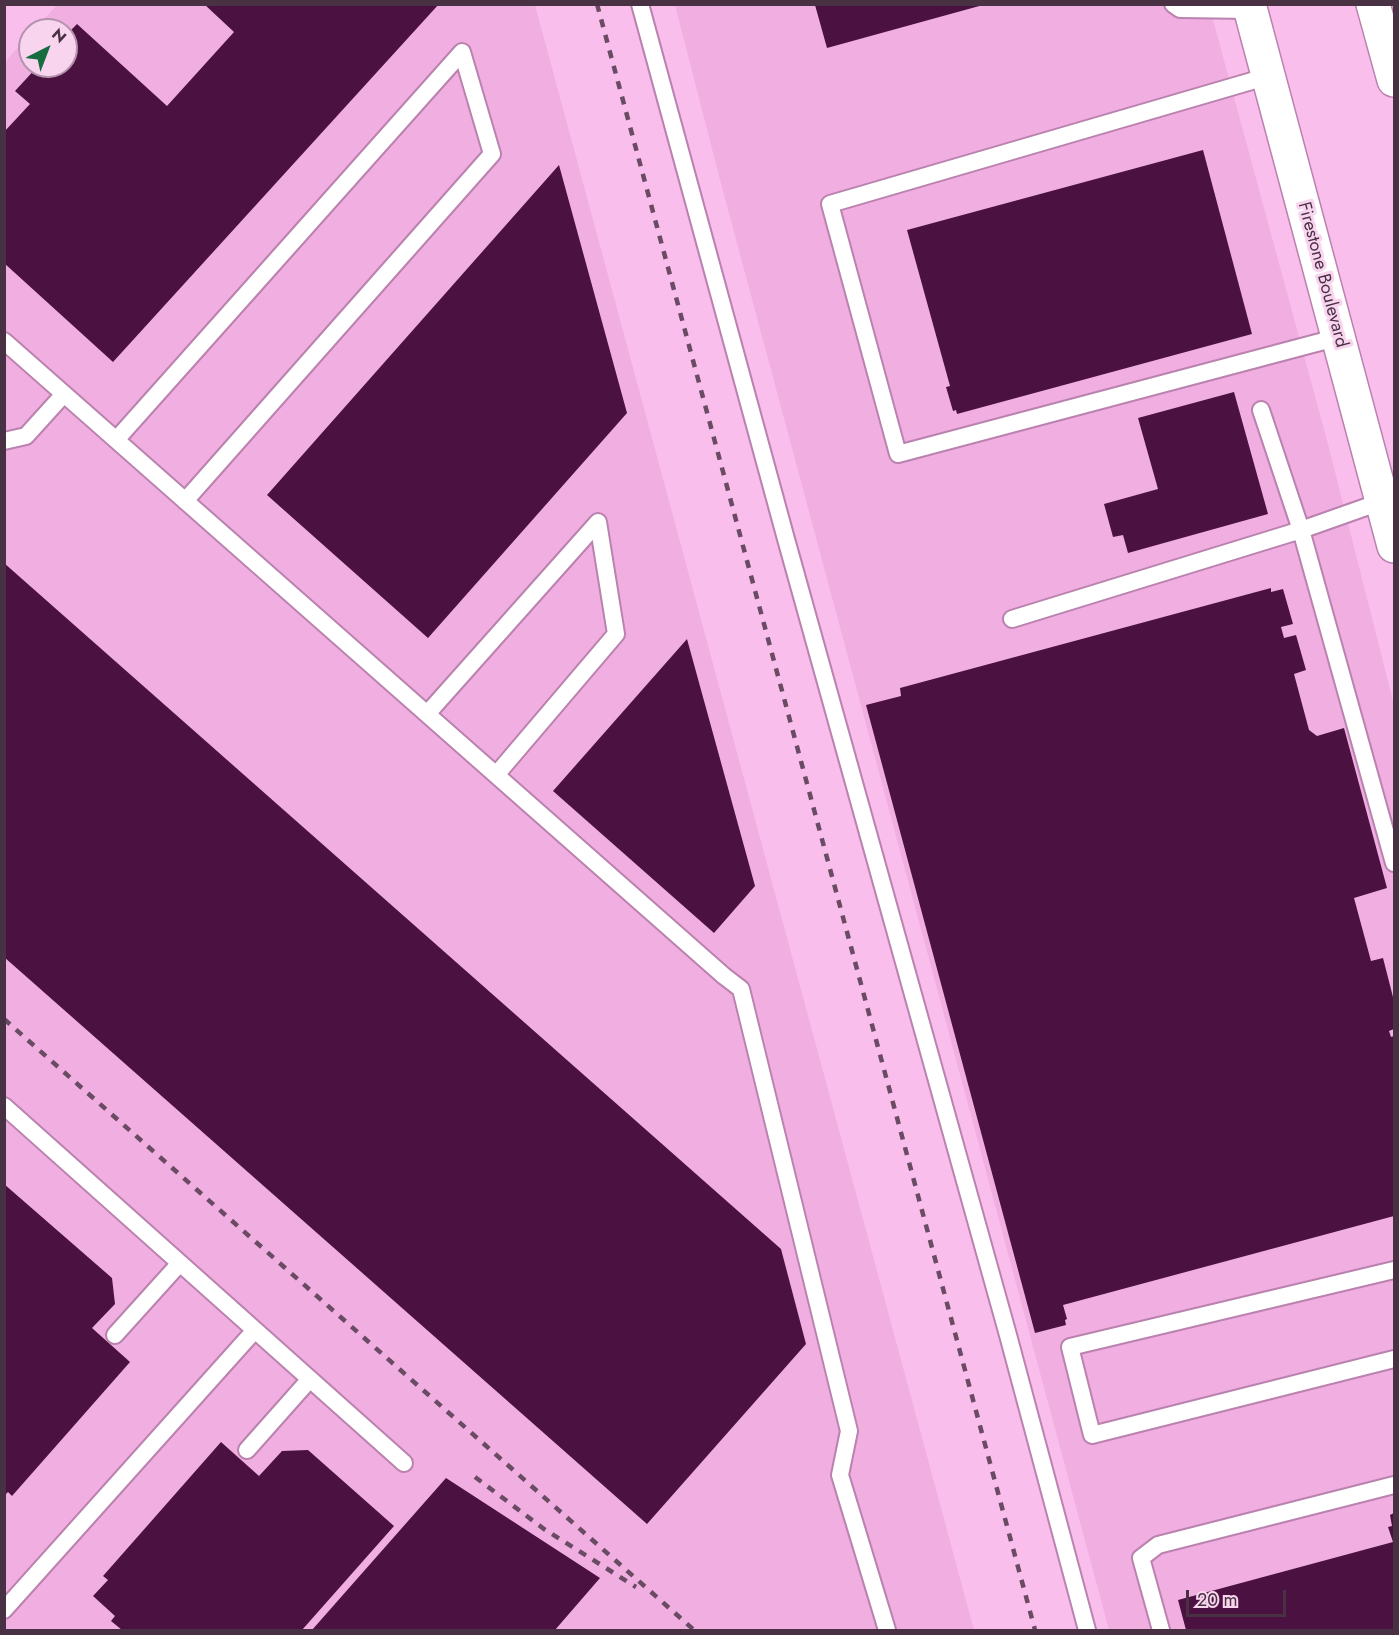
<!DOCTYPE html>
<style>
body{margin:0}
#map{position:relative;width:1399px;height:1635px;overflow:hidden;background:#fabeec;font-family:Jost,sans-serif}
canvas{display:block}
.frame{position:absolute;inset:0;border:6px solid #493144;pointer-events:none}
.north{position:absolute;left:18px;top:18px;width:60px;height:60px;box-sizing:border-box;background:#f9d4ef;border:2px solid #b393ab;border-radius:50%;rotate:42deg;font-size:16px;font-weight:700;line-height:24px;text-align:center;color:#493144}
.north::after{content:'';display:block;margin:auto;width:21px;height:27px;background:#146c3f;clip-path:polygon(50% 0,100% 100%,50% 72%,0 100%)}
.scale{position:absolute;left:1186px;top:1590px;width:100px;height:27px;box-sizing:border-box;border:3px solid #493144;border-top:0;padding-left:8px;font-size:18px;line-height:21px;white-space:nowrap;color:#493144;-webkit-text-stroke:4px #f9d4ef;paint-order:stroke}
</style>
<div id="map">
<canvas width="1399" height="1635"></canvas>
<div class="frame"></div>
<div class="north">N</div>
<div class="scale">20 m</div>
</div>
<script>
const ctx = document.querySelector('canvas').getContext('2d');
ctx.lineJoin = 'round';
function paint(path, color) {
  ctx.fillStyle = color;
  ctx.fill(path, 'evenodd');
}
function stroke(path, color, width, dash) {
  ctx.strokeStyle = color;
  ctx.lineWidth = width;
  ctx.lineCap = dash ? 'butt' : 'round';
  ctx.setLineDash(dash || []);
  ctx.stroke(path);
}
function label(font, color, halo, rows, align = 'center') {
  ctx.font = font + ' Jost,sans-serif';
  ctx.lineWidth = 6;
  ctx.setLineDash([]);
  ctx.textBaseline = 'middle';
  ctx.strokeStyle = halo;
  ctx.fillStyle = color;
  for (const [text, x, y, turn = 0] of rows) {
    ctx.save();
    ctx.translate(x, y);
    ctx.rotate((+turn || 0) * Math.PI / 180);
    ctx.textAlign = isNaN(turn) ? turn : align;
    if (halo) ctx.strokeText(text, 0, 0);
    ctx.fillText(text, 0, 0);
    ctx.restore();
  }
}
paint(new Path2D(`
 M57 5H535L974 1630H5L4 63 30 34V66H66V30H34Z
 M675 5H1209L1328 444 1394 705V1630H1109L719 176Z`), '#f1aee1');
paint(new Path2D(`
 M204 4H439L113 362 4 263V132L30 104 15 91 38 66H66V35L77 24 167 106 234 32Z
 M815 5H983L827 48Z
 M1203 150 1252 334 957 414 956 410 953 411 946 387 950 386 907 230Z
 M559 165 627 413 428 638 267 495Z
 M1234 392 1268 514 1128 553 1123 535 1113 537 1104 504 1158 489 1138 418Z
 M4 563 781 1249 806 1344 647 1524 4 957Z
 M1271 588V592L1283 589 1293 624 1281 627 1284 638 1296 635 1306 670 1294 674 1309 730 1317 736 1344 728 1387 888 1354 898 1371 961 1383 958 1394 1001V1029L1389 1031 1391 1037 1394 1036V1216L1063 1305 1067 1319 1065 1320 1066 1325 1035 1333 866 705 901 696 900 688Z
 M687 639 755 886 714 933 553 791Z
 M4 1184 112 1278 115 1304 92 1328 130 1362 12 1496 8 1492 4 1496Z
 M221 1442 259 1476 282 1451 308 1450 394 1526 302 1630H122L111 1621 115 1616 93 1596 108 1580 103 1576Z
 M446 1478 600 1578 555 1630H312Z
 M1394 1513V1630H1186L1178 1600 1393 1542 1388 1527 1392 1526 1390 1515Z`), '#4a1141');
const service = new Path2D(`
 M640 4 786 539 1008 1335 1087 1630
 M1173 4 1180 9 1251 10
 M1269 76 830 204 898 454 1339 337
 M4 341 724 976 741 989 849 1431 840 1475 887 1630
 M1261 410 1301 530 1394 863
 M116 440 462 52 492 154 185 501
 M4 441 26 436 64 394
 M1012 619 1301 530 1383 501
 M427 714 598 522 616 634 496 775
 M4 1106 404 1463
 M1394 1270 1070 1347 1092 1435 1394 1359
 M115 1335 180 1263
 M247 1450 310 1379
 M4 1610 255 1330
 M1161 1630 1141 1558 1158 1545 1394 1485`);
const tertiary = new Path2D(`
 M1249 4 1394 546`);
const motorway = new Path2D(`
 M1373 4 1394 80`);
stroke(service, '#ba82ae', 20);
stroke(tertiary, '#ba82ae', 36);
stroke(motorway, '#ba82ae', 36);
stroke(service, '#fff', 16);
stroke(tertiary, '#fff', 33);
stroke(motorway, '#fff', 33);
stroke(new Path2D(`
 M597 4 1035 1630
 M4 1019 694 1630
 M475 1477 544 1529 636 1587`), '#6a4b64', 4.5, [8, 8]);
label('18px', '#493144', '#f9d4ef', [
 ["Firestone Boulevard",1322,275,75]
]);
</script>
